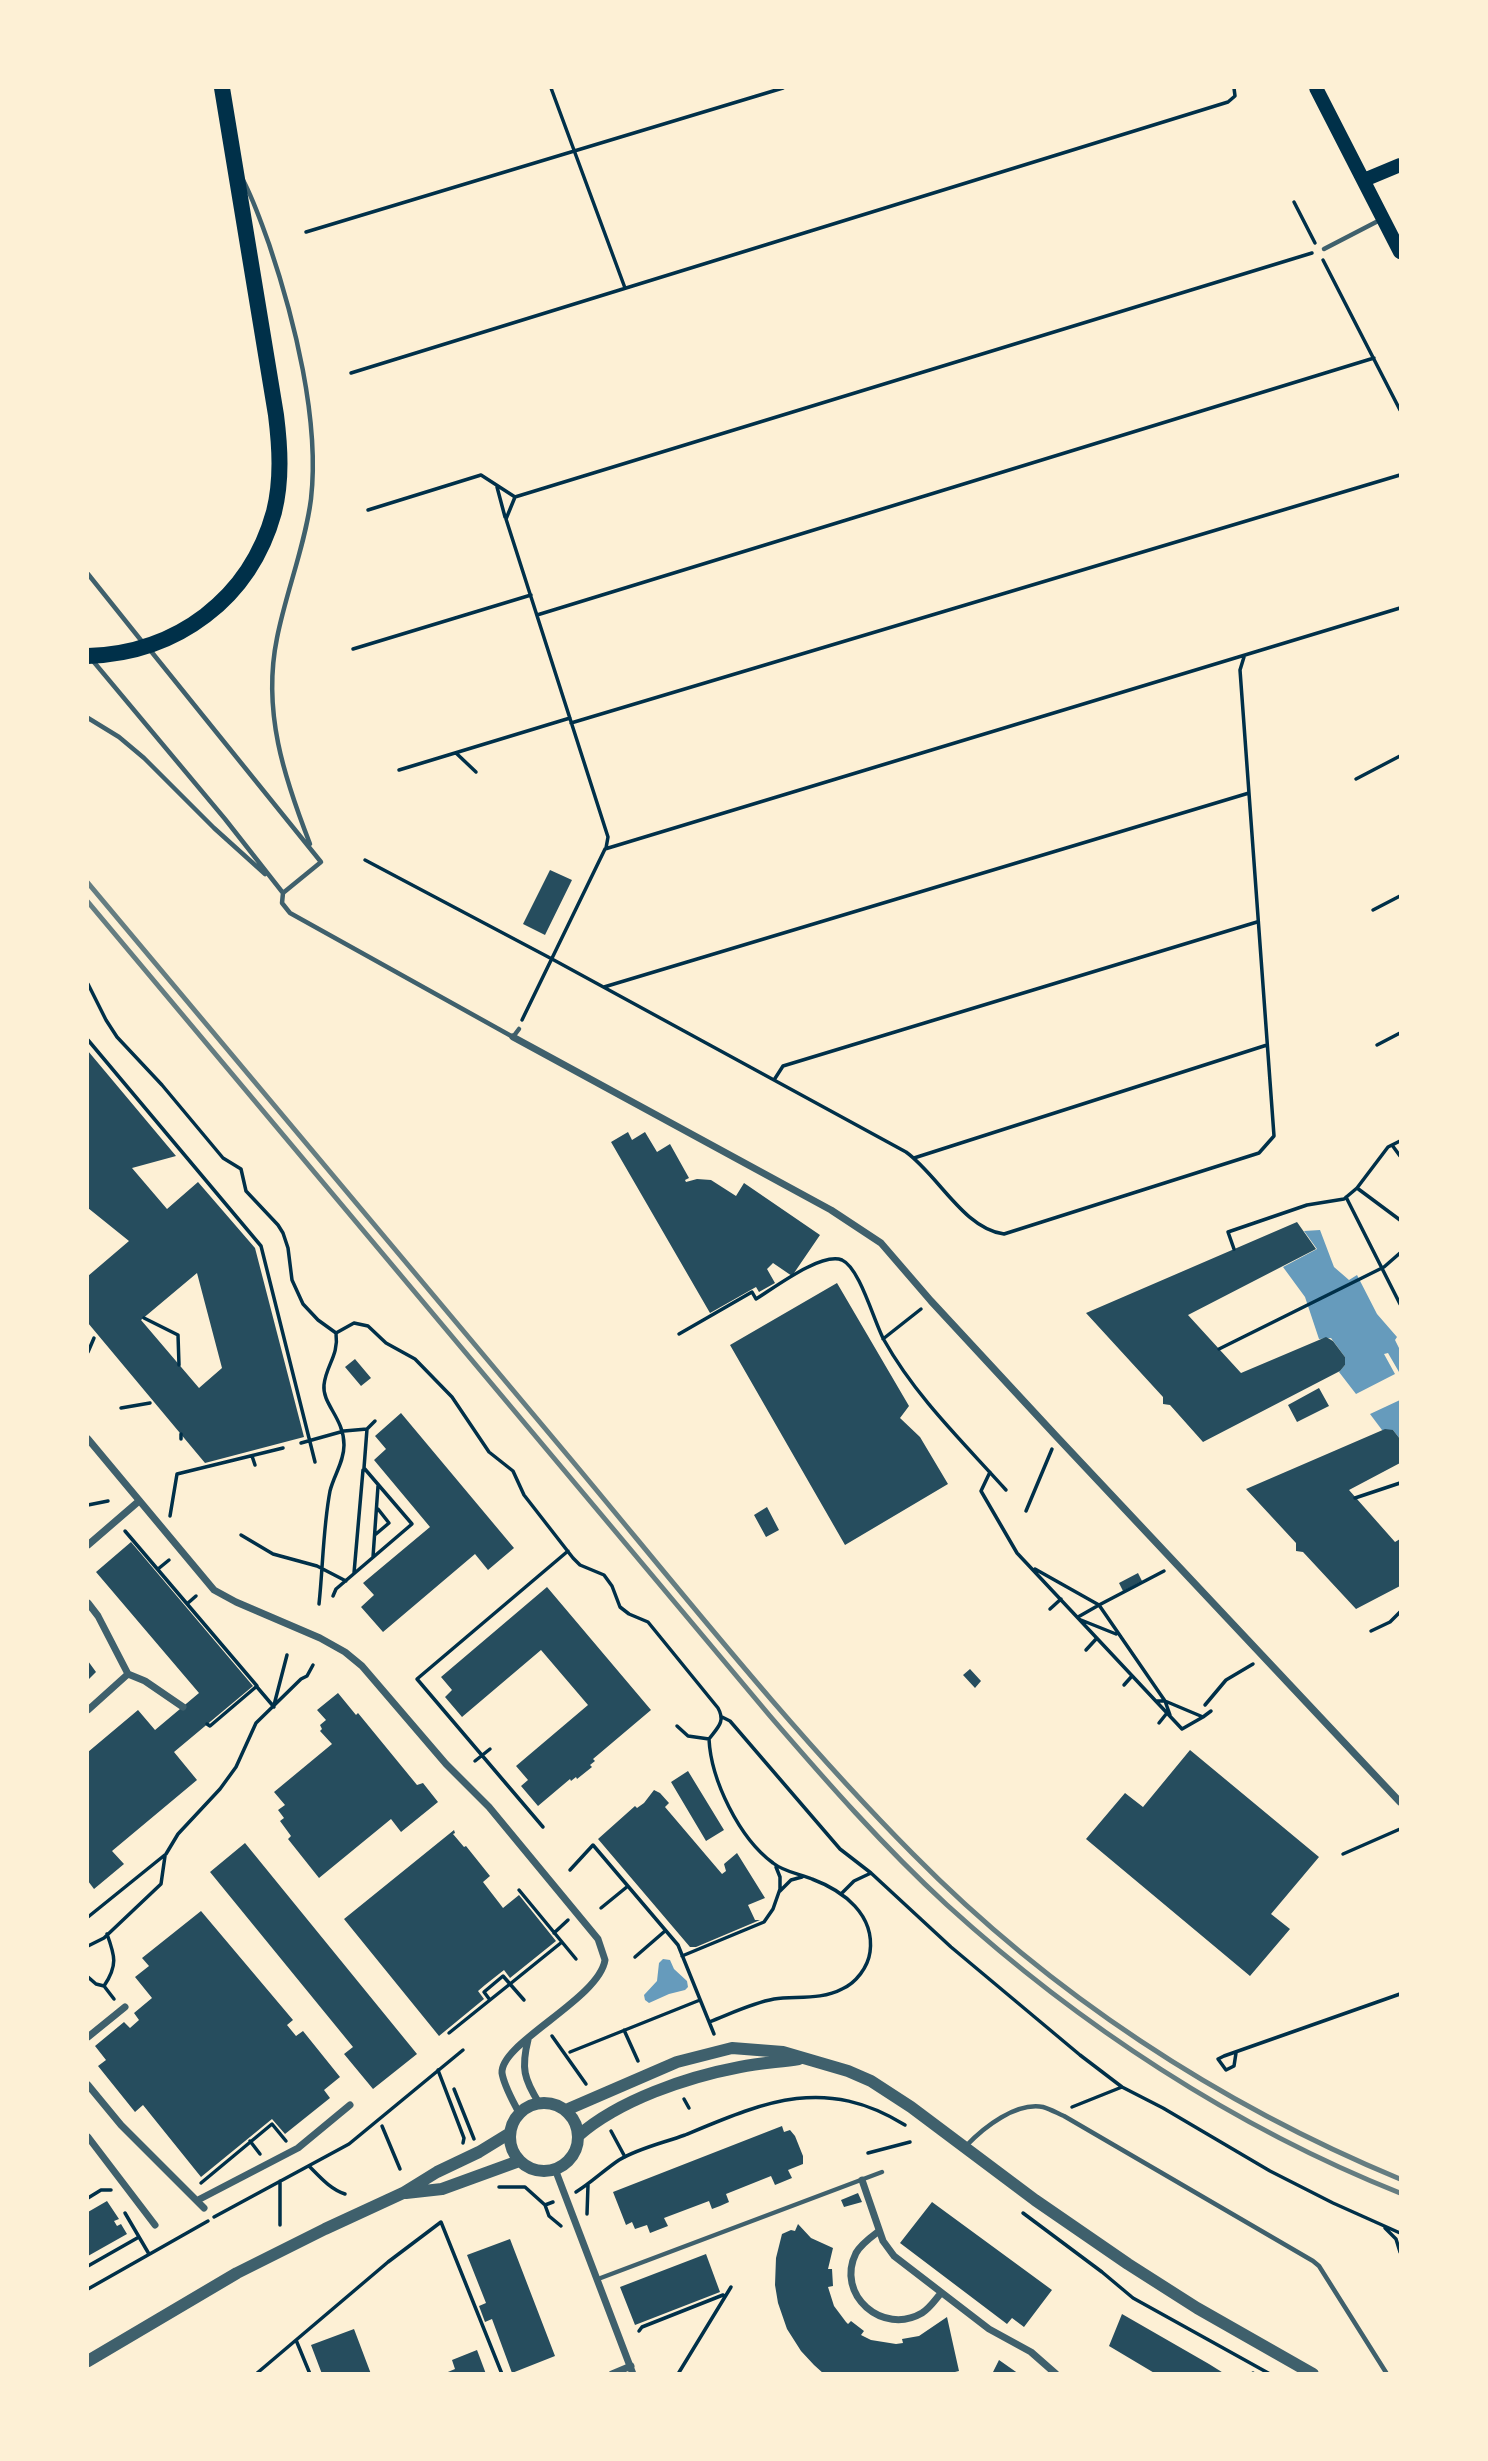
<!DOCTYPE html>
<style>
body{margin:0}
#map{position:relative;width:1488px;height:2461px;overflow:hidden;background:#fdf0d5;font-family:"Titillium Web",sans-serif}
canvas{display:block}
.frame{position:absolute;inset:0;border:89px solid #fdf0d5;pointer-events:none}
</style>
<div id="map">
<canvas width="1488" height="2461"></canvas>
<div class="frame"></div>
</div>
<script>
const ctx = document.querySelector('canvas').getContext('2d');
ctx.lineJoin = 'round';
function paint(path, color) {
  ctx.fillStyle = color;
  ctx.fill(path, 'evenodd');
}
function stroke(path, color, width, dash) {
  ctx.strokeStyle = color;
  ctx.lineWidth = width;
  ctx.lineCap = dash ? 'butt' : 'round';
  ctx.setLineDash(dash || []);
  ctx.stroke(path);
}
paint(new Path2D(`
 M1320 1230 1334 1267 1349 1280 1357 1275 1377 1314 1397 1337 1395 1340 1400 1350V1371L1399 1372 1388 1353 1384 1354 1395 1374 1356 1394 1339 1372 1345 1365V1357L1331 1338 1319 1339 1305 1297 1283 1267 1317 1249 1304 1231Z
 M1400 1400V1439L1393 1430H1382L1370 1414Z
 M663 1959 670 1960 674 1969 687 1981 688 1987 685 1990 669 1994 649 2003 645 2000 644 1995 657 1981 659 1963Z`), '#669bbc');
paint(new Path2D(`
 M550 870 572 880 545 935 523 924Z
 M88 1051 176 1156 132 1168 167 1209 198 1182 255 1248 304 1437 205 1463 88 1323V1276L129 1241 88 1208ZM197 1273 222 1368 199 1388 141 1320Z
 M628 1132 632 1140 645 1132 657 1152 670 1144 689 1178 685 1180 686 1182 697 1179 711 1180 736 1196 744 1183 820 1235 792 1276 773 1263 767 1269 775 1283 759 1292 756 1287 710 1313 611 1142Z
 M1297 1222 1316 1249 1188 1315 1241 1373 1326 1337 1333 1341 1345 1357V1365L1340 1371 1203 1442 1170 1405 1163 1404V1397L1086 1313Z
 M837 1283 909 1406 900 1418 920 1437 948 1484 845 1545 730 1345Z
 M355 1359 371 1378 361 1386 345 1367Z
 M1319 1388 1329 1406 1297 1422 1288 1405Z
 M401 1413 514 1548 488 1570 475 1554 383 1632 361 1607 374 1595 363 1583 430 1527 374 1460 386 1449 375 1436Z
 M1385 1429 1393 1430 1400 1439V1463L1349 1490 1395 1542 1400 1539V1586L1356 1609 1303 1552 1296 1551V1543L1246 1489Z
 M767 1507 779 1530 766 1537 754 1515Z
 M131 1542 253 1686 174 1752 197 1780 112 1851 124 1864 94 1889 88 1881V1752L138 1710 155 1730 199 1693 96 1572Z
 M1138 1573 1142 1581 1123 1591 1119 1583Z
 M547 1587 651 1710 593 1759 595 1761 590 1765 592 1767 577 1779 576 1777 571 1781 570 1779 538 1806 521 1786 528 1780 516 1766 588 1705 541 1650 462 1717 445 1697 452 1690 441 1677Z
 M88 1661 96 1672 88 1680Z
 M970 1669 981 1681 975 1688 963 1675Z
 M338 1693 356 1715 358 1713 417 1785 423 1783 438 1802 401 1832 391 1819 319 1878 288 1839 291 1836 280 1821 284 1818 278 1810 285 1805 274 1792 332 1744 320 1731 322 1729 320 1725 326 1720 317 1710Z
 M1190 1750 1319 1857 1271 1914 1290 1929 1250 1976 1086 1839 1125 1793 1143 1807Z
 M688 1771 724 1830 706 1841 671 1782Z
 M654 1790 660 1793 669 1803 665 1807 722 1874 726 1871 724 1864 737 1853 765 1898 748 1905 755 1920H760L696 1947H690L598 1839 635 1806 637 1808 644 1803Z
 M454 1830 455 1833 453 1834 464 1847 466 1846 490 1876 483 1882 500 1904 503 1908 519 1895 556 1941 510 1978 504 1970 485 1985 478 1991 484 1999 439 2036 344 1919Z
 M245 1843 417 2054 373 2089 344 2054 353 2047 210 1872Z
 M201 1911 293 2020 287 2025 296 2036 303 2031 340 2077 324 2090 330 2098 285 2134 272 2119 201 2177 143 2105 135 2112 98 2066 106 2060 95 2046 124 2022 130 2028 139 2020 134 2013 152 1998 135 1977 149 1966 142 1958Z
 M782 2126 784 2132 790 2130 795 2136 803 2156V2164L788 2170 792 2178 775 2185 771 2176 726 2194 729 2202 720 2206 712 2209 709 2201 664 2218 668 2226 650 2233 647 2225 635 2229 632 2222 626 2225 613 2192Z
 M858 2193 862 2202 844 2207 841 2200Z
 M107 2201 119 2219 114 2221 117 2226 121 2224 127 2234 88 2256V2212Z
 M932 2202 1052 2290 1024 2327 1012 2318 1007 2324 900 2243Z
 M798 2224 811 2238 833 2248 828 2269H832L833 2286 828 2287 834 2306 846 2322 848 2324 851 2321 864 2331 861 2335 871 2340 896 2344 903 2343 902 2339 919 2336 947 2317 959 2371 947 2374H824L814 2365 801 2351 787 2329 778 2303 775 2285 776 2258 782 2234 791 2230 795 2231Z
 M510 2239 555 2356 512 2373 492 2319 485 2322 479 2306 486 2303 467 2255Z
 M706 2254 720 2292 635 2325 620 2287Z
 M1122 2314 1209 2364 1225 2374H1156L1109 2346Z
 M354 2329 371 2374H322L311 2345Z
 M477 2350 486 2374H443L455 2369 452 2360Z
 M999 2360 1019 2374H992Z`), '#264d5e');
stroke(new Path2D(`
 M551 88 625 288
 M1294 202 1315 243
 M306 232 783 88
 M1323 260 1400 410
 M351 373 1228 102 1235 96 1234 88
 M497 487 505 517
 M515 497 1312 253
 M515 497 506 519 608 837 606 848
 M368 510 481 475 515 497
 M537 615 1374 358
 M353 649 531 595
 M571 723 1400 475
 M456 753 476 772
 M399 770 570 718
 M1356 779 1400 756
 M365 860 552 959 906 1152C938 1175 964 1229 1004 1234L1259 1153 1274 1136 1240 670 1244 657
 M1373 910 1400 896
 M88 984 106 1020 117 1037 162 1085 223 1158 241 1169 246 1191 278 1225 283 1233 288 1248 292 1280 303 1304 318 1320 336 1333 354 1323 368 1326 386 1343 415 1359 452 1397 489 1452 513 1471 524 1495 573 1558 580 1565 604 1575 612 1586 620 1607 629 1614 648 1622 718 1708C726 1722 717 1728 709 1739 711 1780 739 1838 773 1863 784 1872 800 1874 812 1879 844 1891 875 1915 870 1952 868 1967 856 1983 842 1989 822 2000 796 1996 774 1999 752 2003 730 2014 709 2022
 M604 987 1249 793
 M522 1020 605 849 1400 608
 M88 1040 261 1246 315 1462
 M1377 1045 1400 1033
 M774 1080 783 1066 1257 922
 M1392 1145 1400 1156
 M914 1158 1267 1045
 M1357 1188 1400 1220
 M1346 1197 1400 1304
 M1234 1249 1228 1232 1307 1205 1344 1199 1357 1188 1388 1147 1400 1141
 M144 1318 178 1335 179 1365
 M679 1334 752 1292 756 1299C774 1288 821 1252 842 1260 860 1268 874 1322 884 1340 916 1397 963 1442 1006 1490
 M883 1339 921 1309
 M1219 1349 1384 1267 1400 1253
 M88 1352 94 1338
 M121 1408 150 1403
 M181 1439V1434
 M301 1443 344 1431 367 1429
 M252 1456 255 1465
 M990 1472 981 1491 1017 1553 1182 1729 1203 1717 1165 1701H1156
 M1355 1498 1400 1483
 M88 1505 108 1501
 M1026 1511 1052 1449
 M170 1516 177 1474 283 1448
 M125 1531 257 1686 210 1726 207 1724
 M376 1534 389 1523 378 1509
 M241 1535 273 1554 317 1566 346 1581
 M373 1557 378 1486
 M158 1569 169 1560
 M1035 1569 1099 1605 1164 1571
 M354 1573 363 1470
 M333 1596 336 1589 412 1524 364 1468 367 1429 375 1421
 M188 1603 196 1596
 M319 1604C323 1567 323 1528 330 1491 334 1475 344 1462 344 1445 344 1418 322 1404 324 1385 326 1365 339 1356 336 1333
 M1050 1609 1061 1599
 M1078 1617 1099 1605 1165 1701 1170 1715
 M1081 1620 1116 1634
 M1371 1631 1390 1622 1400 1612
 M1086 1650 1097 1638
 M1124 1685 1132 1676
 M257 1687 274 1707
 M274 1705 287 1655
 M1205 1705 1226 1680 1253 1664
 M722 1717 730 1721 840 1849 871 1873 951 1947 1080 2055 1122 2087 1163 2108 1270 2171 1333 2203 1400 2233
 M1203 1717 1211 1711
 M1159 1723 1167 1713
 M677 1726 688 1736 709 1739
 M475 1761 490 1749
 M543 1827 417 1679 568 1551
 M1343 1854 1400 1829
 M570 1870 593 1845 678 1945 714 2034
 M519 1890 576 1959
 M780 1891 791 1880 802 1877
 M841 1894 854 1881 871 1873
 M601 1908 628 1886
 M88 1917 166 1854 178 1834 220 1789 236 1767 256 1723 301 1679 307 1676 313 1665
 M554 1933 568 1920
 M107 1934C115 1956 118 1965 104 1986L114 1999
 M88 1946 104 1938 161 1884 165 1856
 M682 1956 764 1922 773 1909 780 1889V1877L776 1867
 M635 1957 665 1931
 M503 1976 510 1984 490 2000 484 1992Z
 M88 1977 96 1984 104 1986
 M524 2000 510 1984 562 1942
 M624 2030 638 2061
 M449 2033 490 2000
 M552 2036 586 2084
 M570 2052 700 2000
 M1236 2053 1234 2066 1226 2070 1218 2059 1224 2056 1400 1994
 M438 2070 464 2138 463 2143
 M454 2089 474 2139
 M684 2099 689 2108
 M1072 2107 1122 2087
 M382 2126 400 2169
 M611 2131 625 2157
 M250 2141 260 2154
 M868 2153 910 2142
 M309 2166C320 2177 330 2189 345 2194
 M280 2181V2225
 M201 2183 272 2124 286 2141
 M499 2187H525L545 2205 553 2202
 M576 2192C591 2183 604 2170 619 2160 639 2148 663 2143 685 2135 764 2102 824 2075 905 2125
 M88 2198 101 2190H111
 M545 2205 549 2216 561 2226
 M125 2213 149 2254
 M1023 2213 1102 2272 1133 2298 1270 2374
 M587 2214 588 2185
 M214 2217 349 2144 463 2050
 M1385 2228 1396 2239 1400 2252
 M88 2266 139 2237
 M88 2289 208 2221
 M639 2331 642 2327 723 2295
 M296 2340 310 2374
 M256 2374 388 2262 441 2222 502 2374
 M678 2374 731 2287
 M1253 2374V2373`), '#003049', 3.5);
stroke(new Path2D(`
 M243 180C254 201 261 222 269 244 294 318 320 420 311 499 305 546 286 592 277 638 262 711 284 777 310 844
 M1324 249 1380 220
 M88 574 144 644
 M150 650 321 862 283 893 282 903 290 913 513 1037 519 1029
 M93 661 225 819 283 893
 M88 718 119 737 144 758 214 828 265 874
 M966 2146C984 2127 1016 2102 1043 2107 1050 2109 1057 2113 1064 2116L1313 2261 1319 2266 1387 2374
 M598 2279 882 2172`), '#3f606c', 4.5);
stroke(new Path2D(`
 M513 1037 831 1210 881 1243 931 1301 1057 1437 1400 1802
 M88 1439 214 1590 236 1602 320 1638 345 1652 362 1666 446 1764 489 1807 598 1939 605 1960C599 1999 500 2043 502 2073 504 2086 513 2101 519 2113
 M88 1545 139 1501
 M88 1603 98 1616 128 1674 145 1681 183 1707
 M88 1710 128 1674
 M88 2037 125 2007
 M528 2040C521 2068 524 2079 539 2103
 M88 2085 121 2125 204 2208
 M88 2137 155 2225
 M555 2169 633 2374
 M862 2180 883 2241 894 2256 989 2329 1031 2352 1056 2374
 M198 2200 298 2148 350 2105
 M879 2231C871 2237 861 2244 856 2253 835 2295 883 2336 922 2313 930 2308 935 2300 941 2293
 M612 2374 631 2366`), '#3f606c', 7);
stroke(new Path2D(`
 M510 2137a34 34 0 1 1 68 0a34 34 0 1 1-68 0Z
 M566 2110 677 2062 732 2048 783 2052 848 2071 871 2081 911 2107 1035 2200 1128 2264 1197 2308 1313 2374
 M578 2136C619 2100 687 2077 740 2067 760 2063 780 2062 799 2059
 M406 2193 442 2189 519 2161
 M88 2361 237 2273 325 2229 403 2193 437 2172 479 2152 510 2133`), '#3f606c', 12);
stroke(new Path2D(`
 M1316 88 1400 252
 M1364 180 1400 165`), '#003049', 14);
stroke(new Path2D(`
 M88 656C177 653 250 599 274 512 282 480 280 447 276 415L222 88`), '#003049', 16);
stroke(new Path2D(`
 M88 883C248 1075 409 1266 569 1457 680 1590 791 1731 913 1854 1051 1994 1219 2104 1400 2179
 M88 902 770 1716C826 1781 883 1846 947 1905 1079 2025 1234 2127 1400 2193`), '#657d81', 5);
</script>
